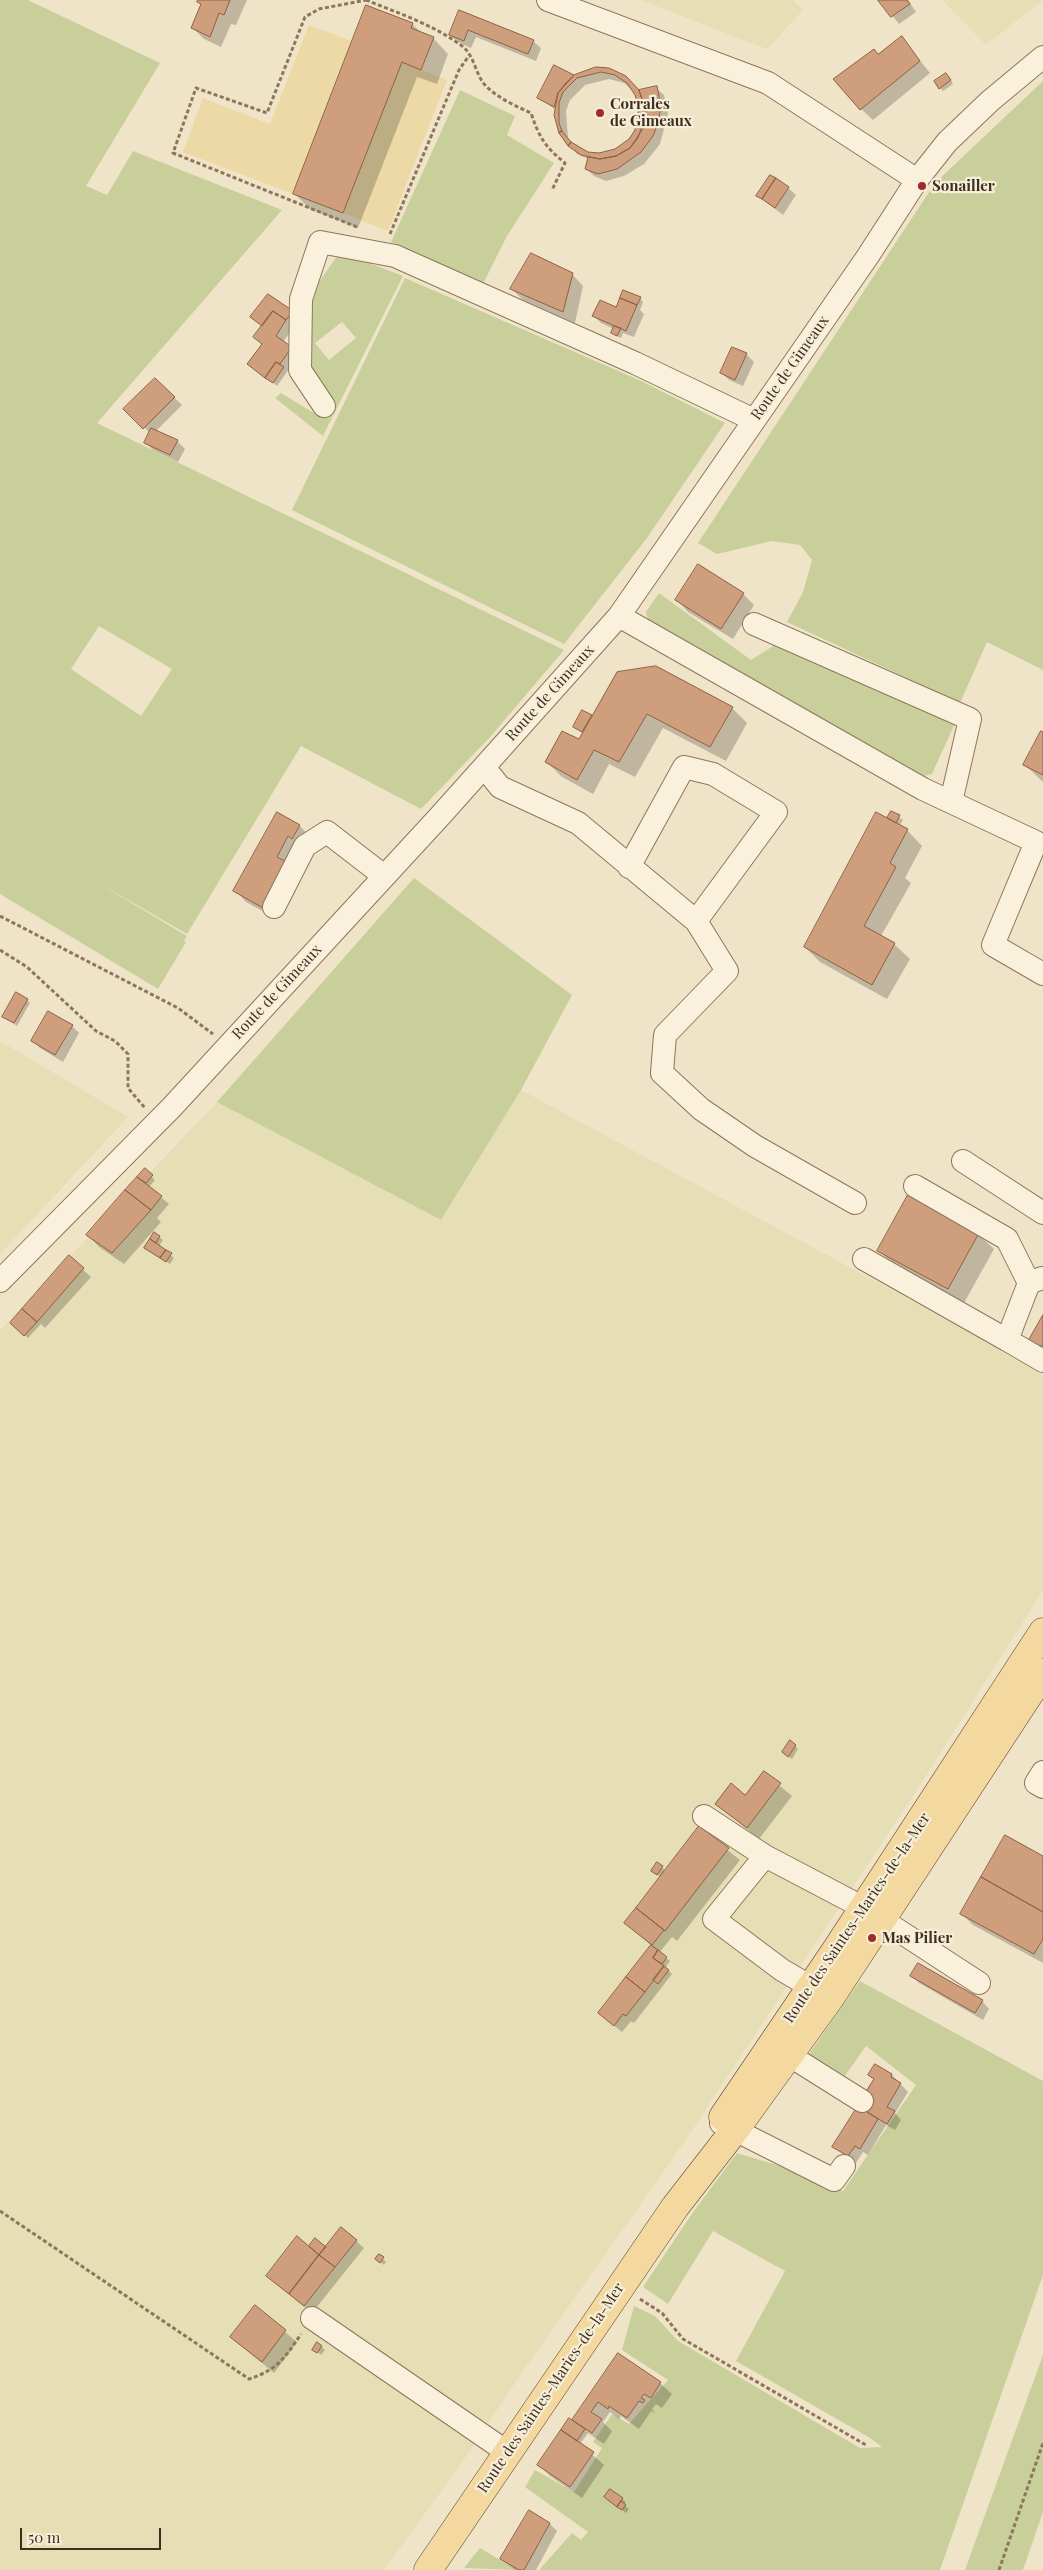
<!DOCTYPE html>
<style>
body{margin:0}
#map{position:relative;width:1043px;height:2570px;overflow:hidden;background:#f0e4c8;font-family:"Playfair Display",serif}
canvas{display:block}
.scale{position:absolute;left:20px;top:2528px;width:141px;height:22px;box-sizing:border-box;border:2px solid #3d2e20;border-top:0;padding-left:6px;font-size:15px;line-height:18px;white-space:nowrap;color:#3d2e20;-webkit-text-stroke:4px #f7eed8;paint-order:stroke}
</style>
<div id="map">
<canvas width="1043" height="2570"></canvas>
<div class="scale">50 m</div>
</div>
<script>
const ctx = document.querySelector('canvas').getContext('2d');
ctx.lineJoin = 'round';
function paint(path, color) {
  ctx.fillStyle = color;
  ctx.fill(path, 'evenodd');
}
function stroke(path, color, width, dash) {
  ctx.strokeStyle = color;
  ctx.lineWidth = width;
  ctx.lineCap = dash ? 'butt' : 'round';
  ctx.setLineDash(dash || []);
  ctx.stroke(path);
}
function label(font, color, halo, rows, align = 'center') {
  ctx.font = font + ' "Playfair Display",serif';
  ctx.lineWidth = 4.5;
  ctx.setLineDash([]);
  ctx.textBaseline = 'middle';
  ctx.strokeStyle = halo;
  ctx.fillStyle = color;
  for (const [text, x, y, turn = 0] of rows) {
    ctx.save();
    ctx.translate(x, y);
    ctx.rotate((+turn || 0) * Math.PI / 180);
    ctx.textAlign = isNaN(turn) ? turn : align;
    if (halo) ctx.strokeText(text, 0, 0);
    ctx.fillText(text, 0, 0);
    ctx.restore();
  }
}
paint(new Path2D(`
 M640 0H793L803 10 767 49Z
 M942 0H1043L986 45Z
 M0 1041 128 1117 0 1254Z
 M521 1090 966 1330 1043 1376V1590L919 1787 683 2144 519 2377 461 2464 384 2570H0V1330L217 1102 441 1220Z`), '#e6deb5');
paint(new Path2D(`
 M0 0H28L160 63 86 186 107 195 133 151 282 210 97 423 564 650 491 736 421 809 301 746 187 934 90 878 187 936 184 941 186 942 158 989 0 894ZM99 626 172 669 141 716 71 669Z
 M1043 81V670L987 642 960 703 787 622 803 592 812 560 800 545 772 541 717 554 698 543 935 183Z
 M460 90 515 116 507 135 554 163 507 236 482 286 391 242Z
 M340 252 403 276 323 436 275 398 281 393 314 413 324 410 308 371 306 300ZM342 322 356 338 329 360 315 343Z
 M405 278 639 380 725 423 647 538 564 644 292 510Z
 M659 593 751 660 781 641 956 721 932 774 920 777 648 621 646 612Z
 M414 878 572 995 521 1090 441 1220 217 1102Z
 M860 1981 1043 2081V2275L940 2570H539L572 2533 581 2540 588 2532 525 2487 535 2470 574 2492 602 2448 593 2442 612 2414 629 2424 668 2380 622 2350 634 2306 655 2316 678 2341 860 2448 882 2447 870 2438 736 2361 785 2271 713 2231 668 2304 643 2287 691 2215 737 2153 790 2169 843 2191 916 2085 866 2046 845 2076 809 2054Z
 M1043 2355V2512L1023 2570H965Z
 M480 2548 517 2570 464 2568Z`), '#c9cf9b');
paint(new Path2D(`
 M309 25 352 41 293 194 183 152 203 98 270 124Z
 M402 62 447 80 388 231 343 213Z`), '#ecd9a5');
paint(new Path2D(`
 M200 0H247L236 25 231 24 221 47 204 39 192 27 202 5Z
 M880 0H908L916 12 899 24Z
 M460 12 533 41 541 48 536 61 476 37 471 48 458 42 450 35Z
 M412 24 423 34 433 38 448 54 437 84 417 77 358 228 310 209 295 194Z
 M902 38 930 73 873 120 861 109 878 55Z
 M609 69 640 91 656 88 664 95 668 114 660 144 644 164 624 176 606 181 594 176 586 169 588 159 577 154 560 133 556 110 539 98 574 77ZM609 79 624 83 636 94 640 108 636 130 630 140 616 151 599 154 587 153 568 139 566 111 570 100 585 85Z
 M950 78 953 84 943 91 940 88Z
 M788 188 796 195 783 215 758 196Z
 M572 274 583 286 575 323 523 300 512 289Z
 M640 298 643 302 640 310 644 314 634 337 623 333 621 338 616 336 613 332 614 329 601 323 594 316Z
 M292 312 299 320 283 342 299 355 277 386 249 364 263 345 255 337 263 327 252 317Z
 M746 354 754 362 743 386 729 380 721 372Z
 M155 379 182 405 156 431 177 441 185 449 178 462 153 450 145 442 150 433 125 409Z
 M743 594 754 605 733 639 688 612 677 600Z
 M732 708 747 723 726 761 663 728 635 777 609 764 593 794 562 777 547 762 579 741 583 733 574 727 592 716Z
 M1043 734V782L1025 765Z
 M891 812 903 820 899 826 907 830 922 846 905 878 911 883 881 936 894 944 910 959 887 999 820 962 805 947Z
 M278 814 300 826 311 838 299 876 275 918 246 902 235 890Z
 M27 1000 30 1003 17 1026 3 1016Z
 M72 1026 79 1033 63 1062 40 1048 32 1040Z
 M145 1170 155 1180 149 1187 169 1204 157 1218 161 1222 124 1264 99 1247 88 1235Z
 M155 1234 163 1240 159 1246 174 1258 170 1264 146 1248Z
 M978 1234 994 1249 964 1303 894 1266 879 1250Z
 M69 1257 91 1277 45 1328 41 1324 28 1338 11 1323Z
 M795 1746 798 1749 792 1759 787 1756Z
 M764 1773 792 1796 759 1839 717 1804 745 1796Z
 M699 1828 740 1860 677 1941 672 1937 659 1953 670 1961 665 1968 672 1974 634 2023 631 2021 622 2032 599 2013 652 1946 626 1923 661 1877 656 1874 658 1864 666 1871Z
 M1043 1858V1963L973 1925 961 1913Z
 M912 1976 982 2001 989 2009 983 2020 919 1983Z
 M869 2075H892L908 2092 895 2113 901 2120 895 2130 886 2125 868 2155 863 2152 856 2163 834 2147 867 2113 875 2101 866 2093 875 2080Z
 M315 2240 326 2249 356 2241 364 2248 312 2313 275 2283Z
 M380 2256 386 2262 384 2265 377 2259Z
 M255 2307 297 2342 274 2373 231 2337Z
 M318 2344 325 2350 321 2355 314 2349Z
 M618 2355 660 2383 672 2394 662 2408 656 2404 652 2409 655 2413 651 2411 639 2429 621 2416 619 2419 610 2412 603 2422 612 2431 604 2444 588 2433 580 2444 604 2465 582 2498 550 2476 539 2465 573 2422Z
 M622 2499 626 2502 624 2505 629 2509 626 2513 609 2500Z
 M529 2512 550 2524 557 2531 536 2570H515L501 2559Z`), '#0003');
const building = new Path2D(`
 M198 0H230L224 15 219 13 210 37 191 28 201 4 197 2Z
 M878 0H907L910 4 891 17Z
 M366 5 413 23 411 28 434 37 421 70 402 62 343 213 293 194Z
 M459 10 534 40 528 54 468 30 464 41 449 35Z
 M902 36 920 61 860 110 833 79 874 49 878 54Z
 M554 65 574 75 558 93 554 107 537 98Z
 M596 67 609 68 626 76 639 90 645 108 644 127 630 148 616 156 600 159 581 155 568 146 571 142 588 152 599 153 615 149 629 139 635 130 639 108 635 95 627 83 615 75 601 72 577 78 563 92 559 103V123L562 131 559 133 554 115 558 93 564 85 574 75Z
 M946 73 951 80 939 89 934 81Z
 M657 86 661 106 658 123 653 136 641 152 617 169 598 174 585 169 588 157 600 159 616 156 630 148 638 138 645 117V108L639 90Z
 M562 131 571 142 568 146 559 133Z
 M770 175 776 178 762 199 756 196Z
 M776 178 789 187 775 208 762 199Z
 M531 253 573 273 563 312 510 289Z
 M623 290 641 297 637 305 620 298Z
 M268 294 293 311 286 320 273 311 262 326 250 317Z
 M620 298 637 305 626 331 592 316 600 300 616 307Z
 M273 311 286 320 276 336 292 347 280 364 276 362 265 378 247 364 262 344 253 337Z
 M614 326 621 328 617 336 611 333Z
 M732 347 747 353 735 380 720 373Z
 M276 362 284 367 273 383 265 378Z
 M155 378 175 397 143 429 123 409Z
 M151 428 178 440 170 455 144 443Z
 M698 564 744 593 721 629 675 600Z
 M656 666 733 707 710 747 647 714 619 762 594 750 577 780 545 762 562 731 579 739 617 672Z
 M582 710 592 715 582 732 573 727Z
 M1041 731 1043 732V775L1023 765Z
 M891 811 900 815 896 823 887 818Z
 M277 812 300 825 292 839 288 836 277 857 289 863 263 908 233 891Z
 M876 812 908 829 890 863 896 867 864 926 895 943 872 985 804 947Z
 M16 992 28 999 14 1023 2 1017Z
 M48 1011 73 1025 55 1055 31 1041Z
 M145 1168 153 1175 146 1183 137 1177Z
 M137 1177 162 1196 151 1210 125 1190Z
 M125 1190 151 1210 112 1253 86 1235Z
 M909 1193 979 1233 948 1289 877 1251Z
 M154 1232 160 1236 156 1243 150 1239Z
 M150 1239 166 1250 160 1258 144 1248Z
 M166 1250 172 1253 166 1262 160 1258Z
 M69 1255 84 1268 37 1322 22 1309Z
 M22 1309 37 1322 24 1336 10 1323Z
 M1043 1315V1346L1026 1345Z
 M790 1740 796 1745 788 1757 782 1752Z
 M764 1771 781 1783 747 1828 715 1804 731 1783 745 1795Z
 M699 1826 729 1848 665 1931 636 1908Z
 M1005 1835 1043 1856V1912L981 1877Z
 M657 1862 663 1866 657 1875 651 1871Z
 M981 1877 1043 1912V1939L1034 1954 960 1914Z
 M636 1908 664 1930 652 1945 624 1923Z
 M651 1945 658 1950 653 1958 664 1966 645 1992 626 1977Z
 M658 1950 667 1957 662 1964 653 1958Z
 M918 1963 983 2000 975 2013 910 1976Z
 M664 1966 669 1970 658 1984 653 1980Z
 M626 1977 645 1992 626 2016 623 2014 614 2026 598 2013Z
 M875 2064 892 2074 891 2077 901 2083 887 2107 895 2111 887 2124 867 2112 874 2099 865 2093 874 2079 868 2075Z
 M858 2106 878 2119 860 2149 855 2146 848 2156 832 2147Z
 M341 2227 357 2240 335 2267 319 2255Z
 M297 2236 319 2255 289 2294 266 2276Z
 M315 2238 326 2247 319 2255 309 2246Z
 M379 2254 384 2257 380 2263 375 2259Z
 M319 2255 335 2267 304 2306 289 2294Z
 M255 2305 286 2330 262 2362 230 2337Z
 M317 2342 322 2346 317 2353 312 2350Z
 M618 2353 661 2382 651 2398 644 2394 641 2398 645 2400 643 2403 639 2401 627 2418 609 2406 608 2409 598 2402 591 2412 602 2419 592 2433 572 2420Z
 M569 2418 585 2429 577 2441 561 2430Z
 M561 2430 594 2452 570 2487 537 2465Z
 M610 2489 623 2498 617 2507 604 2497Z
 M621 2501 626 2505 622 2510 617 2507Z
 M529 2510 550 2523 524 2570H519L500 2559Z`);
paint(building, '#cf9f7d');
stroke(building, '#8d5f41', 1);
const minor = new Path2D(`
 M548 0 768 83 917 180
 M324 406 300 370 301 299 320 242 395 256 635 363 754 420
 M619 616 923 789 1036 842 993 945 1043 974
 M754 624 970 719 951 802
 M484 767 500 787 578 823 696 921 727 971 665 1035 662 1073 701 1109 755 1146 855 1203
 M629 867 684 767 713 774 776 812 696 921
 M274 907 305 846 327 832 384 876
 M963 1161 1043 1213
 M915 1186 1007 1239 1029 1283
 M864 1259 1007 1340
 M1042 1278 1029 1283 1007 1340 1043 1361
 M0 1281 172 1107 440 816 619 616 868 256 917 180 947 142 990 101 1043 57
 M1043 1772 1036 1783 1043 1787
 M704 1816 765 1856 714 1919 782 1970 825 1995
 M765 1856 864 1908 979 1983
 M776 2047 862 2101
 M721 2123 834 2180 844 2166
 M312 2318 507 2452`);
const major = new Path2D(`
 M723 2117 836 1950 1043 1632
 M428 2570 675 2207 734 2131 830 1998 1043 1673`);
stroke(minor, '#8d765c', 24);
stroke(major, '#5b4430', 29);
stroke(new Path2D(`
 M366 0C398 13 434 25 462 46 475 56 475 74 485 85 497 98 516 106 531 113 539 137 545 147 565 163L552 190
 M357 227 173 153 196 88 267 113 305 17 319 9 366 0
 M390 234 459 70 470 54
 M0 916 178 1008 213 1034
 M0 950 27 967 96 1031 115 1041 128 1054V1088L145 1108
 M0 2211 249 2379C277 2370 285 2358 301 2334
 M640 2299 662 2313 683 2339 866 2445
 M999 2570 1043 2443`), '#8d765c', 3, [4, 2.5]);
stroke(minor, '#faf1dc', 22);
stroke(major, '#f3d9a0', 28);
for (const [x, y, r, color] of [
 [600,113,5,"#9e2a2b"],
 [922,186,5,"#9e2a2b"],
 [872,1938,5,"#9e2a2b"]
]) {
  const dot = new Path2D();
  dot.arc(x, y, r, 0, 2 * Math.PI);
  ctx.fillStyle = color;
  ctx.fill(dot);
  stroke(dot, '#f7eed8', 2);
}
label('bold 15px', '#3d2e20', '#f7eed8', [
 ["Corrales",610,104],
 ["de Gimeaux",610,121],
 ["Sonailler",932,186],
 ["Mas Pilier",882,1938]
], 'left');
label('15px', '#3d2e20', '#f7eed8', [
 ["Route de Gimeaux",790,368,-55],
 ["Route de Gimeaux",550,693,-48],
 ["Route de Gimeaux",277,992,-47],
 ["Route des Saintes-Maries-de-la-Mer",857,1918,-56],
 ["Route des Saintes-Maries-de-la-Mer",551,2388,-56]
]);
</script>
